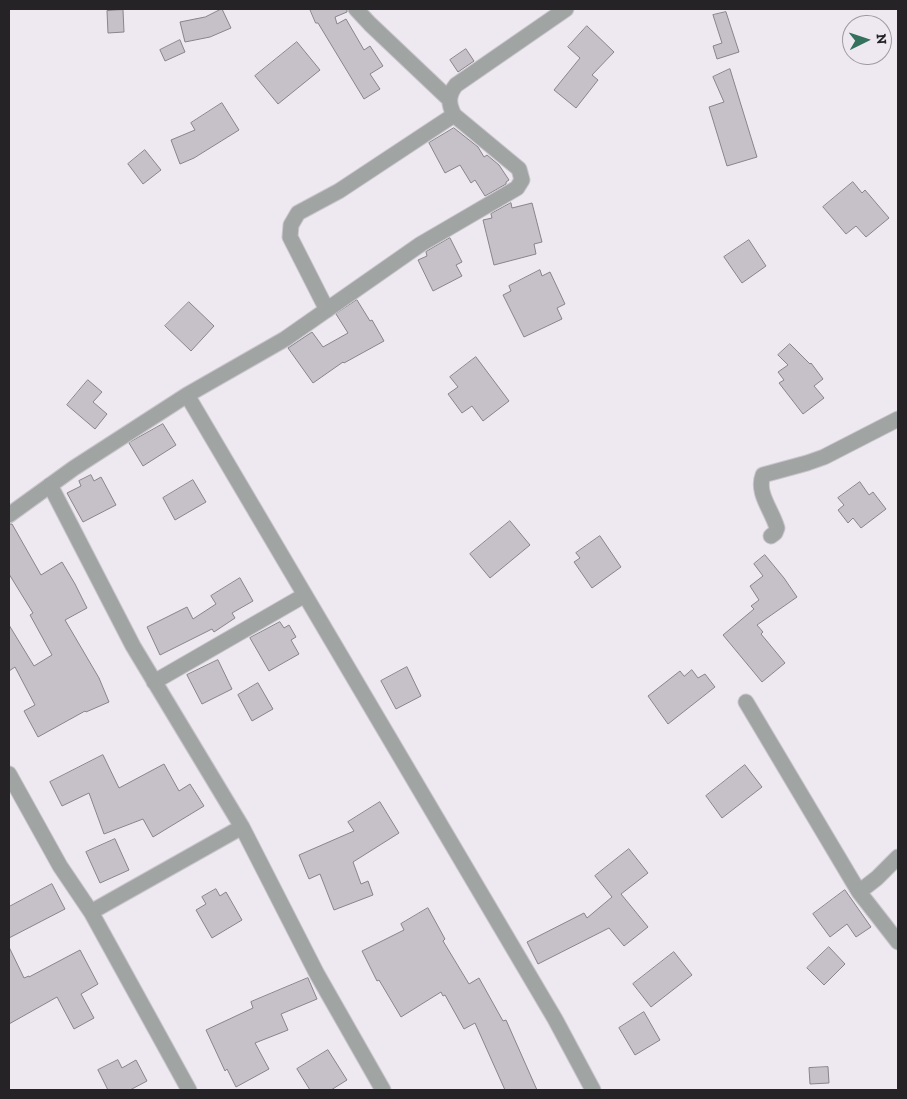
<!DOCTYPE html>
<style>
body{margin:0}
#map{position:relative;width:907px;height:1099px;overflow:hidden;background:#eee9f1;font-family:"Zilla Slab",serif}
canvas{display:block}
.frame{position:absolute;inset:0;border:10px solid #252326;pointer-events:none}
.north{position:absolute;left:842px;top:15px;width:50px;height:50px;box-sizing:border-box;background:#eee9f1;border:1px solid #9e9aa0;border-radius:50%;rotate:86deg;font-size:14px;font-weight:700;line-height:20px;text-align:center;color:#252326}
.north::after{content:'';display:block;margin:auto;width:18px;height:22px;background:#34725e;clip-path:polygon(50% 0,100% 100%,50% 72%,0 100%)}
</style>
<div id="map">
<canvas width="907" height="1099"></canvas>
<div class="frame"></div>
<div class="north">N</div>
</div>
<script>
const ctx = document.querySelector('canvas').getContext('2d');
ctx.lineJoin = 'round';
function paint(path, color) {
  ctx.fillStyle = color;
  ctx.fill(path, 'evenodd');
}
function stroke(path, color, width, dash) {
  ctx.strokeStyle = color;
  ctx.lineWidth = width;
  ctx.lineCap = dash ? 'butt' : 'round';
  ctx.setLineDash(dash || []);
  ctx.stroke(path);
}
const building = new Path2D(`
 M222 9 231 28 210 37 185 42 180 22 205 17Z
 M310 9H347V12L335 17 337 24 346 19 364 50 370 46 383 66 370 74 380 89 364 99 318 23H316Z
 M123 10 124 32 108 33 107 11Z
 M726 12 739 52 717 59 713 46 722 43 713 15Z
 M587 26 614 52 592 75 598 80 576 108 554 90 580 58 568 47Z
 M180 40 185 52 165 61 160 50Z
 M297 42 320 70 278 104 255 76Z
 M466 49 474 61 458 72 450 60Z
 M730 69 757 157 727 166 709 107 724 102 713 77Z
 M222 103 239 130 194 158 180 164 171 140 195 130 191 123Z
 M454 128 478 147 484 157 487 155 499 165 509 180 506 182V184L485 196 475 180 471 183 460 165 445 173 429 143Z
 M145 150 161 170 143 184 128 164Z
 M853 182 862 193 865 190 889 218 866 237 856 226 846 234 823 207Z
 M511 203 512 208 532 203 542 242 534 244 536 254 494 265 483 220 492 218 491 214Z
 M450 238 462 262 456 265 462 276 433 291 418 260 427 256 426 252Z
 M749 240 766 266 742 283 724 257Z
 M540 270 542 276 550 272 565 304 557 308 562 319 524 337 503 295 511 291 509 286Z
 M357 300 370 321 372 320 384 341 344 363 343 362 313 383 288 348 312 332 323 347 348 333 336 314Z
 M189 302 214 326 191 351 165 326Z
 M790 344 810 364 811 363 823 379 814 386 824 398 803 414 779 383 784 380 778 372 788 365 778 355Z
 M476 357 509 401 483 421 472 406 462 413 448 394 458 387 450 377Z
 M88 380 102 392 93 402 107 414 95 429 67 405Z
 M163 424 176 445 143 466 129 443Z
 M91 475 94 481 101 477 116 505 83 522 67 493 81 486 79 481Z
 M193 480 206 502 175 520 163 498Z
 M860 482 869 495 873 492 886 509 861 528 853 518 848 523 838 510 844 505 838 498Z
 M510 521 530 545 490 578 470 554Z
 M9 524H12L41 575 62 562 75 584 87 608 65 620 99 678 109 702 86 712 85 711 38 737 24 711 35 705 15 667 9 671V625L34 666 52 655 30 615 33 613 9 574Z
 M600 536 621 567 592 588 574 562 580 558 576 553Z
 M765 555 784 578 797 597 757 625 763 632 761 634 785 663 762 682 723 635 754 609 751 606 759 600 750 586 763 576 754 564Z
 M240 578 253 601 232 613 235 618 214 632 212 629 160 655 147 627 187 607 193 619 216 604 211 596Z
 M280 622 284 628 289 625 296 637 291 640 299 654 269 671 250 638Z
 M218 660 232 689 202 704 187 675Z
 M407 667 421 696 396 709 381 681Z
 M692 670 698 678 705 674 715 687 668 724 648 696 680 671 684 676Z
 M258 683 273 709 252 721 238 695Z
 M103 755 119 788 164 764 179 791 190 784 204 806 153 837 143 819 104 834 89 793 62 806 50 782Z
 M745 765 762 787 722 818 706 796Z
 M380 802 399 833 353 862 361 884 368 881 373 895 334 910 320 874 309 879 299 855 354 831 348 822Z
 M115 839 129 870 100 883 86 852Z
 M629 849 648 873 621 894 648 927 624 946 609 928 538 964 527 942 584 913 587 918 612 897 595 876Z
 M52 884 65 909 9 938V907Z
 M216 889 220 896 226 892 242 920 212 938 196 910 206 904 202 897Z
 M845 890 871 927 856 937 847 924 830 937 813 914Z
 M428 908 445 939 443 941 469 984 479 978 503 1021 506 1020 537 1090H505L475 1023 464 1029 445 995 443 996 441 992 401 1017 379 980 377 981 362 951 404 930 401 924Z
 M9 947 24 978 29 976V977L80 950 98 984 81 994 94 1018 74 1029 57 997 9 1024Z
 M829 947 845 964 824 985 807 968Z
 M674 952 692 975 651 1007 633 984Z
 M308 978 317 999 281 1014 288 1030 255 1043 269 1069 236 1087 227 1069 225 1071 206 1030 253 1008 251 1002Z
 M644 1012 660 1040 635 1055 619 1028Z
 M328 1050 347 1080 331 1090H310L297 1069Z
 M118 1060 122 1068 136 1060 147 1081 130 1090H108L98 1070Z
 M828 1067 829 1083 810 1084 809 1068Z`);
paint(building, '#c6c1c8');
stroke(building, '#88848a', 1);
const street = new Path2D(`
 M356 9 370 24 449 99
 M327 310 290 237 291 225 298 213 339 191 454 115
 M187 395 555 1019 593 1090
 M50 485 133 646 242 827 317 974 383 1090
 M9 515 74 468 187 395 285 339 421 244 517 188 522 180 519 169 454 115C448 103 448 95 456 85L566 9
 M771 536 775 533 777 528C772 510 756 493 763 475L807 463 824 457 898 419
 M154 682 305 595
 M746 702 859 892 898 942
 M9 774 60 866 91 912 189 1090
 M859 892 877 878 898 857
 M91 912 242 827`);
stroke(street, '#cac5cc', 17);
stroke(street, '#a0a4a2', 15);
</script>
